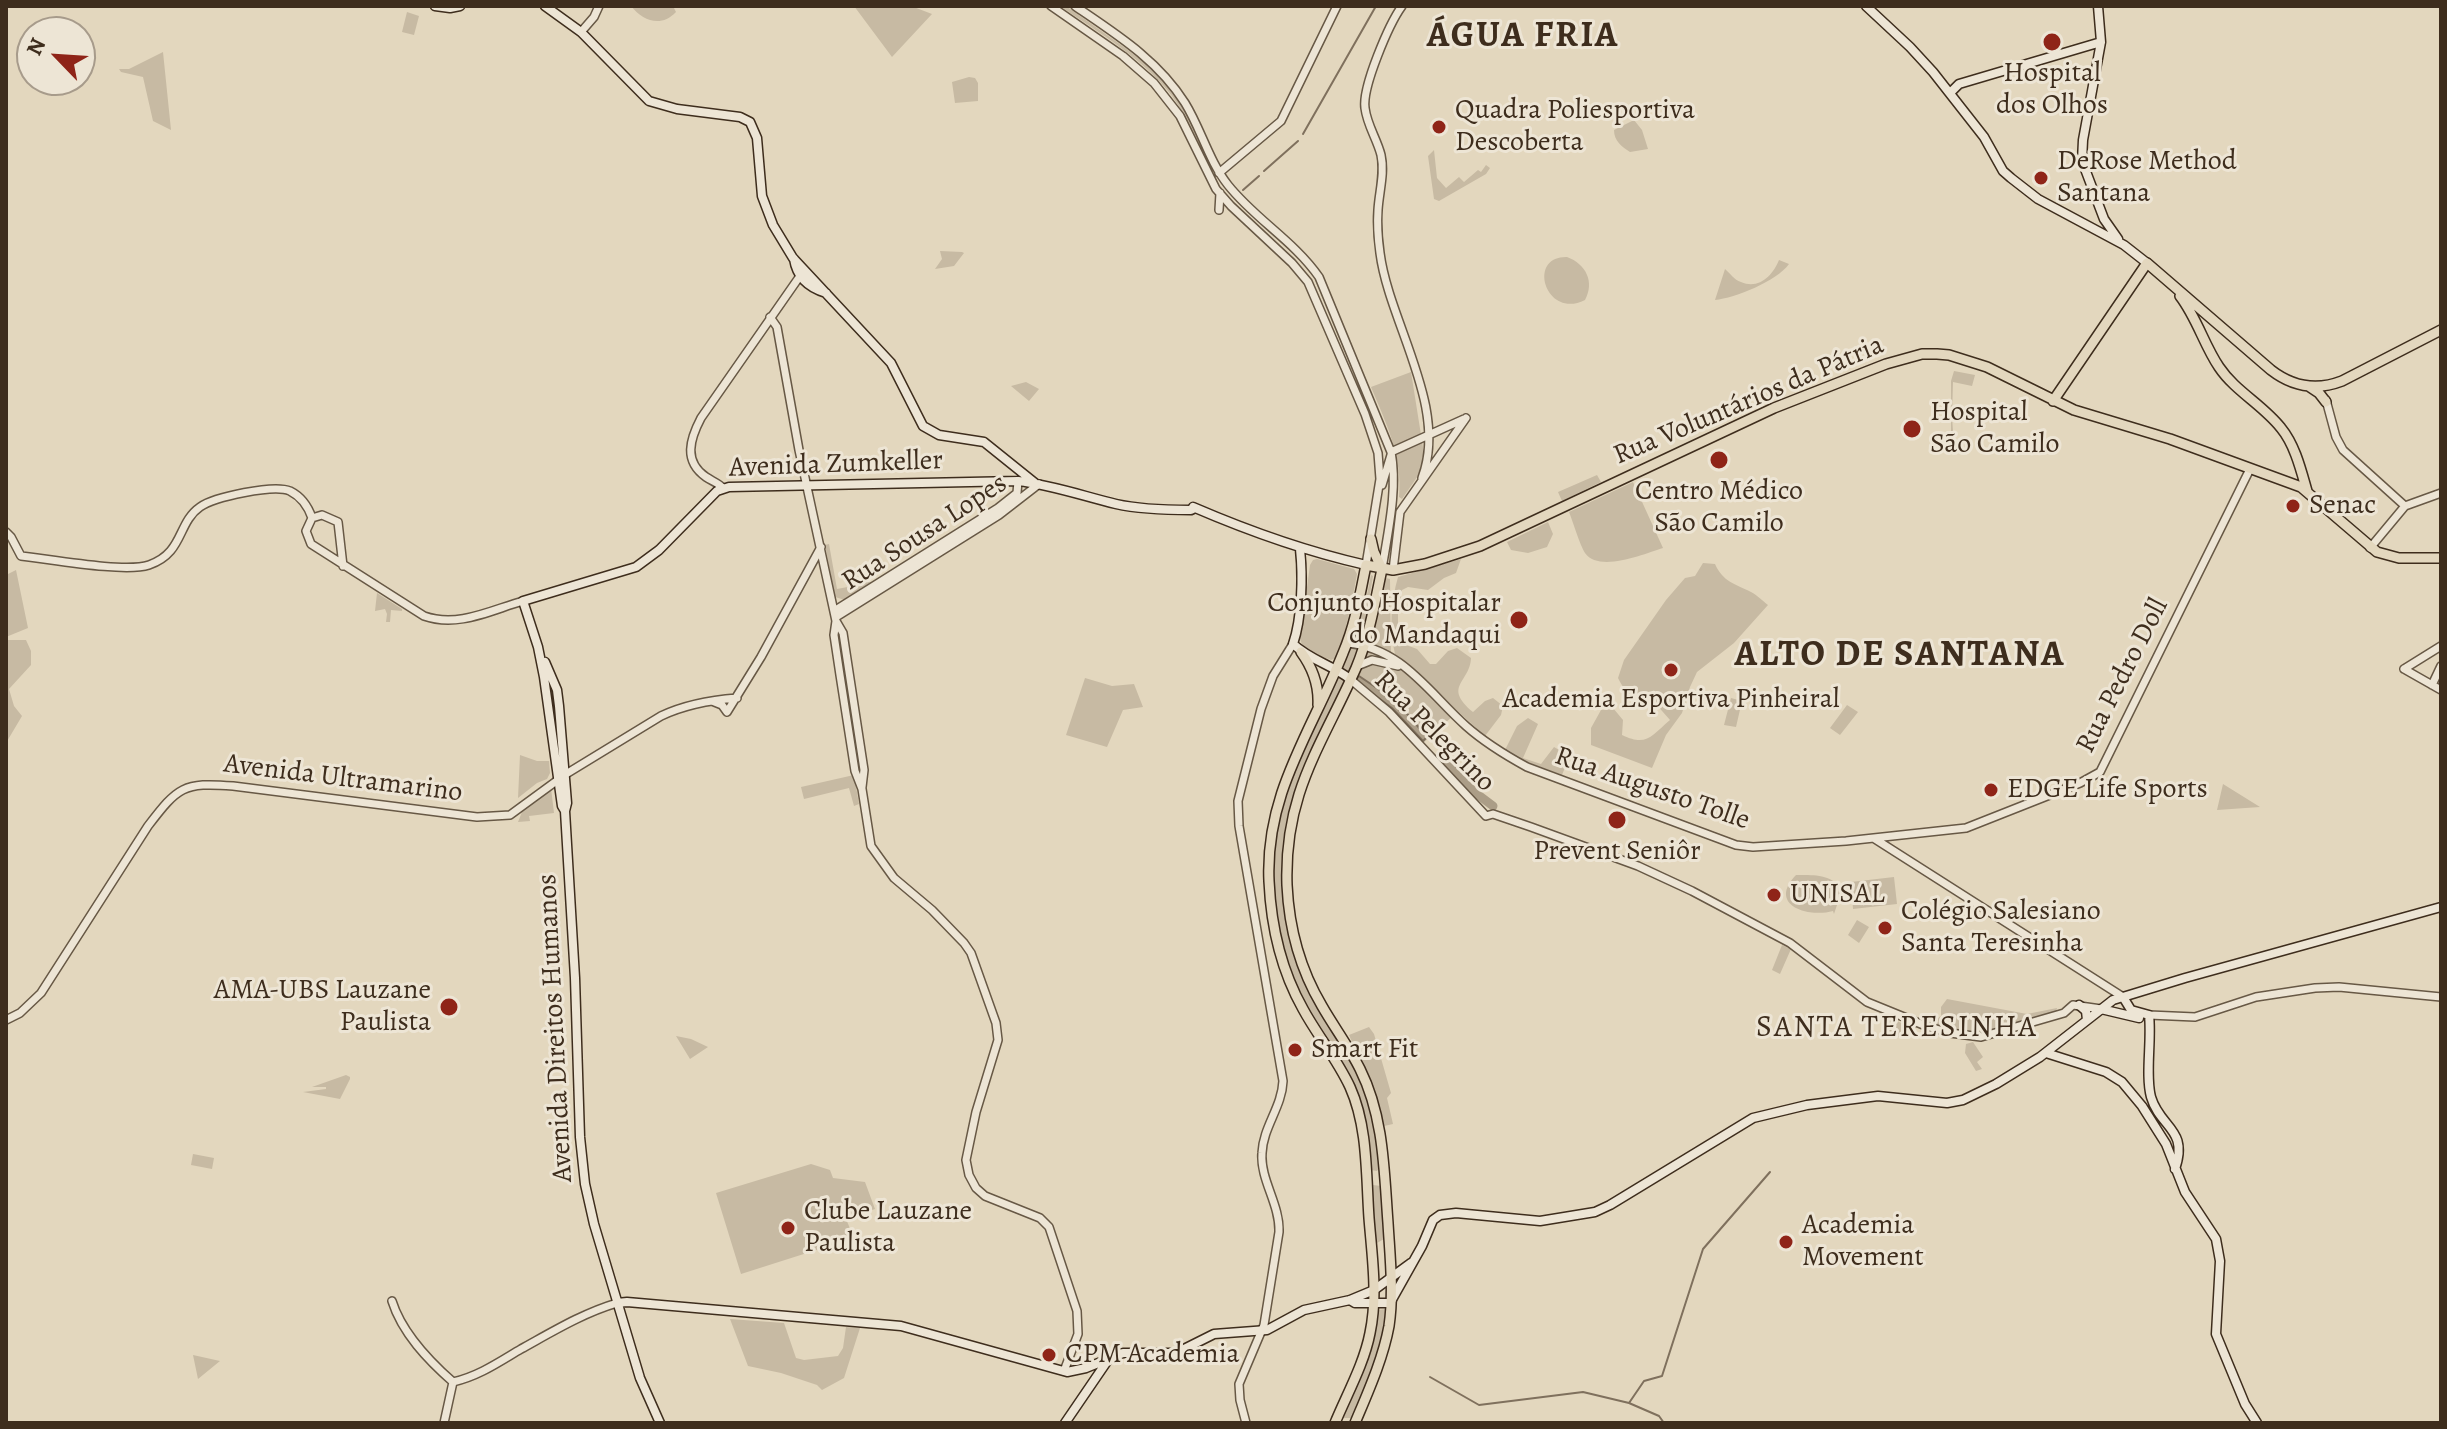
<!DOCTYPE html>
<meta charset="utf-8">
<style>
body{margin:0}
#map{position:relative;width:2447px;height:1429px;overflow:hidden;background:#e3d7be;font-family:Alegreya,serif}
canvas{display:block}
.frame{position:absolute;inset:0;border:8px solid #3e2d1d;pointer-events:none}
.north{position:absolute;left:16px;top:16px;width:80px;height:80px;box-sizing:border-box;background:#ede5d5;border:2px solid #a79b8b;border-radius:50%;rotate:295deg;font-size:22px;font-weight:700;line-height:32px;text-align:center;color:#3e2d1d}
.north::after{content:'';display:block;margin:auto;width:28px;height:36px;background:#8f2418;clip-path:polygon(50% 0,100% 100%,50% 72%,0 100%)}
</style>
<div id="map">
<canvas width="2447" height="1429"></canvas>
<div class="frame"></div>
<div class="north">N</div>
</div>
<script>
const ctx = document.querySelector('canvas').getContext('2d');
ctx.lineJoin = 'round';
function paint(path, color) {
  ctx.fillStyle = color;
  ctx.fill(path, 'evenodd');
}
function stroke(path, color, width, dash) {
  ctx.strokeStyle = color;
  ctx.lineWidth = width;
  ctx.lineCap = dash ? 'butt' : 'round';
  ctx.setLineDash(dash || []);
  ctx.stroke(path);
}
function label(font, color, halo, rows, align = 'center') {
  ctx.font = font + ' Alegreya,serif';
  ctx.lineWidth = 6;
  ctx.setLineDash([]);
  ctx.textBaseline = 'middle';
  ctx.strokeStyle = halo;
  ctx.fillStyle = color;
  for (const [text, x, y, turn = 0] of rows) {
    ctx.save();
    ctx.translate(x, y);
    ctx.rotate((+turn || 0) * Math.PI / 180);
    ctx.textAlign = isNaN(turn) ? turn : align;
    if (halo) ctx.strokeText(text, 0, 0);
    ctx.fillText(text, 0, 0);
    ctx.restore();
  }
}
paint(new Path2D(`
 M631 6H673L676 12C661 28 643 21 631 6Z
 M854 6H911L932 14 892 57Z
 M1060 6H1066L1124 47 1149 66 1160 77 1186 112 1213 166 1210 168C1198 144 1188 118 1172 96 1143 58 1099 33 1060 6Z
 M407 12 419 16 414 35 402 32Z
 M163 52 171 130 153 121 143 77 121 72 119 69H129Z
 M969 77 975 78 978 83V101L955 103 952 82Z
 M1634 120 1642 130 1648 149 1630 152C1622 147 1614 141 1614 130Z
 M1434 150 1437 178 1446 188 1459 177 1464 182 1478 170 1481 172 1486 165 1490 168 1486 174 1439 201 1434 199 1428 156Z
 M940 251 962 252 964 253 954 266 935 269 942 259Z
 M1567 257C1586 264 1595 282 1585 300 1546 320 1526 256 1567 257Z
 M1779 260 1789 264C1777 281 1735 298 1715 300L1725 269C1730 273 1734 280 1741 282 1759 290 1773 275 1779 260Z
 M1954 371 1975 375 1972 386 1953 382 1952 417 1953 431H1951V381Z
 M1411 372 1425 460 1422 470 1402 499 1399 497C1403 457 1386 423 1371 387Z
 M1026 382 1039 389 1029 401 1011 386Z
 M1597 475 1601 482 1562 501 1558 492Z
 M1633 482 1663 548C1644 554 1599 573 1585 553 1580 545 1573 522 1569 512Z
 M1548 522 1553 534 1547 547 1528 553 1511 550 1507 542Z
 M829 544 837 589 858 585 859 582H873L845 600 835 597 825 545Z
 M1317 559 1354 569 1357 574C1352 603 1346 631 1336 658L1331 660C1319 655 1303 652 1300 639L1310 565 1313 560Z
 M1461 559 1456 573 1444 578 1428 590 1408 587 1402 590 1398 612V642L1417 649 1430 664H1436L1448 651 1457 648 1471 658C1470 683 1442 686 1473 712L1485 701 1493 698 1503 706 1501 715 1485 736 1395 654C1389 630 1391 601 1398 577Z
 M1703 563 1715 564C1723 582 1735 584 1751 592 1757 595 1763 601 1768 605L1734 643 1697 672 1690 687 1682 713 1666 735 1652 768 1591 745V728L1601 710 1613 708 1623 720 1622 735C1647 747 1651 736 1670 720L1655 703C1636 701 1627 696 1618 678L1624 660 1666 600 1685 578 1695 576Z
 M16 570 28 628 6 637V575Z
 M1371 575 1373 576 1368 606 1370 615 1363 641 1353 640 1364 609Z
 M1381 577 1390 579 1391 657 1454 715 1421 745 1350 679Z
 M377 593 402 609V611L391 610 390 622H386L387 614 385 609 375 611Z
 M840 634 861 770 859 771 838 635Z
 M6 640H26L31 651V665L9 689 14 706 22 716 6 743Z
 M1348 647 1360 648C1333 711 1292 771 1283 841 1280 864 1282 890 1286 914 1290 943 1298 975 1313 1001 1327 1028 1348 1051 1361 1079 1374 1107 1377 1138 1379 1168L1377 1171 1371 1170 1370 1166 1367 1127 1360 1103 1300 998 1289 970 1278 927 1272 875 1274 843 1284 794Z
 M1085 678 1112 686 1134 684 1143 707 1123 710 1107 747 1066 735Z
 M1731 698 1742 701 1736 727 1724 725Z
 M1847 705 1858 712 1840 735 1830 728Z
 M1528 718 1538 724 1523 758 1541 764 1554 747 1566 754V765L1562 775 1525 761 1505 750 1517 726Z
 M520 755 537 761H549L550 773 547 779 537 783 518 798Z
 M854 775 859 804 854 806 849 788 804 799 801 787Z
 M2223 784 2260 807 2217 810Z
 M551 788 554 813 529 816 530 821 518 822 522 812Z
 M1796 875C1814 875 1832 874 1842 890L1834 914 1833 911C1808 918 1767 905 1796 875Z
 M1894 877 1897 904 1853 909 1851 882Z
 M1857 920 1869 927 1859 943 1848 935Z
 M1782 945 1791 949 1780 974 1772 970Z
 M1947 999 2027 1014 2057 1008 2056 1015 1981 1037 1926 1026 1941 1016V1007Z
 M1886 1016 1908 1026 1903 1038 1882 1034Z
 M1369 1027 1374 1034 1391 1093 1387 1098 1393 1124 1384 1126 1377 1098 1349 1035Z
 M676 1036 691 1039 708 1047 690 1059Z
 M1973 1042 1983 1057 1977 1062 1982 1069 1976 1071 1965 1053 1966 1044Z
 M346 1075 350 1077V1079L340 1099 303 1092 326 1089V1087H312Z
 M193 1154 214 1158 212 1169 191 1165Z
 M811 1164 830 1170 833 1178 865 1182 875 1209 846 1219 854 1238 741 1274 716 1193Z
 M1373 1185 1381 1186 1385 1235 1384 1239 1377 1243 1374 1241 1371 1188Z
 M1386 1309C1382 1348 1368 1383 1352 1418H1343L1342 1415 1376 1310Z
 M730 1319 784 1323 796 1358 804 1360 838 1356 843 1348 846 1327 860 1328 844 1378 822 1390 817 1385 781 1373 748 1366Z
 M193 1355 220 1361 198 1379Z`), '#c7baa3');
const water = new Path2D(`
 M1359 676 1396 701 1427 737 1423 741 1392 708 1355 681Z`);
paint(water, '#ab9d87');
stroke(water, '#7f705d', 2);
stroke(new Path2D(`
 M1303 134 1376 6
 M1264 171 1298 141
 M1243 190 1259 176
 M1430 1377 1479 1405 1583 1392 1629 1403 1659 1416 1664 1423
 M1629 1403 1644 1381 1662 1376 1703 1249 1770 1172`), '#7f705d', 2);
stroke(new Path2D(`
 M1443 759 1473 791 1493 806`), '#ab9d87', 9);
const tertiary = new Path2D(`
 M1051 6 1123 56 1154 83 1180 116 1216 189 1231 206 1292 263 1308 282 1365 414 1378 453 1380 479 1366 565
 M1075 6C1116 34 1158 60 1185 103 1201 129 1209 161 1228 185 1255 219 1294 241 1319 277L1391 452C1398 489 1388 531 1382 569
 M1402 6C1389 24 1362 87 1365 108 1367 125 1377 139 1381 155 1385 173 1379 192 1378 210 1377 224 1378 239 1380 253 1389 323 1449 407 1422 478
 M581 32 594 17 599 6
 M1219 173 1281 121 1337 6
 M1219 210 1220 193
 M770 317 777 327 799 450 836 621 843 633 864 770 862 787
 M2326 400 2336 437 2343 450 2405 506
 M1391 452 1464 419
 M1382 485 1391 455
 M723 488C718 483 712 481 706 477 683 461 690 439 701 418L800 276
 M312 518 306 531 311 544 424 616C458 628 491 610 523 601
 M312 518 322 515 338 522 343 566
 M6 532 11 537 21 556C50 559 124 573 149 565 184 553 177 523 200 507 214 497 274 484 290 491 302 497 308 506 312 518
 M2370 548 2405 506 2441 493
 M1393 570 1400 512 1466 418
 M834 611 998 508 1017 493 1018 481
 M836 617 999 515 1039 484
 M836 621 834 635 840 675 855 771 862 789 871 846 894 878 932 910 964 943 971 953 996 1023 998 1040 976 1112 966 1160 969 1175 976 1188 985 1196 1040 1218 1049 1227 1077 1311 1078 1334 1064 1371
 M1347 643C1402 648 1428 692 1466 726 1484 742 1505 755 1527 767L1736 845 1753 847 1846 841 1966 828 2080 783 2100 772 2250 469
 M1357 666 1372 660 1398 666
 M2404 669 2441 646
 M2404 669 2441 690
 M1350 679 1389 712 1486 816 1493 814 1531 827 1638 866 1692 891 1790 943 1867 1002 1926 1026 1950 1033 1981 1037 2064 1013 2073 1005 2101 1009
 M2432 685 2441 666
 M712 701 722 705 727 712 761 657 821 547
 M1875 839 2123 997
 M2149 1015 2195 1017 2256 997 2315 988 2339 987 2441 997
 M6 1020 20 1013 41 993 148 826C178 787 183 782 233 786L477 817 510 815 566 774 661 716C684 705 711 700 737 698
 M392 1301C402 1333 428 1360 453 1382
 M453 1382C479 1376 499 1362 521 1349 552 1332 583 1313 617 1303
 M444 1423 453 1382
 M1246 1423 1240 1400 1239 1384 1264 1325 1279 1232C1280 1204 1260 1180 1262 1153 1263 1127 1282 1107 1283 1081L1239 826 1238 801 1261 709 1273 676 1293 644`);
const secondary = new Path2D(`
 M435 6 450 8 460 6
 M545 6 581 32 649 101 677 109 740 117 750 122 757 138 762 196 773 225 793 258 891 363 923 426 939 435 984 442 1035 483
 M1866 6 1910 47 1933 72 1984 137 2003 171 2011 178 2038 199 2124 245 2147 263
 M2098 6 2101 42 2083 140 2082 161 2104 219 2118 239
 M1950 93 1959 84 2101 42
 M794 259C797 278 809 288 826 293
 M1193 507C1251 532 1304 551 1366 565
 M1300 549C1303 576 1302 618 1293 644 1310 660 1332 665 1350 679
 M545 662 557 690 559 706 567 803 565 811
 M2123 997 2131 1010 2149 1015C2152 1040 2145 1075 2151 1097 2160 1128 2189 1129 2175 1169
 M2079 1005 2086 1011 2087 1020
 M2101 1009 2139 1018
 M2046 1053 2106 1072 2122 1082 2142 1106 2166 1144 2185 1192 2216 1239 2220 1261 2216 1334 2245 1404 2257 1423
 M1350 1300 1355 1303H1390L1422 1246 1433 1220 1440 1215 1456 1213 1540 1221 1595 1212 1610 1205 1753 1118 1807 1105 1878 1096 1947 1103 1963 1100 1996 1084 2040 1057 2113 1000 2185 978 2441 907
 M617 1303 627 1302 901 1326 1067 1372 1086 1368 1123 1353H1176L1214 1334 1267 1330 1304 1310 1350 1300 1374 1290 1411 1263
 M660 1423 640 1378 594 1224 585 1184 580 1137 575 978 565 811 562 806 544 677 538 647 523 601 636 567 659 550 717 491 729 487 1018 481C1052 485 1083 496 1116 504 1138 509 1168 510 1191 510L1195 508
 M1065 1423 1108 1360`);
const primary = new Path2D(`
 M2180 296C2197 318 2204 345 2219 367 2235 391 2263 405 2281 428 2295 445 2301 470 2307 491
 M2310 387 2319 393 2326 402
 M2053 401 2147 263 2271 370C2293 387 2316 391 2342 381L2441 330
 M1371 539 1374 552 1382 569
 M1301 652C1312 667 1319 686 1318 705
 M1335 1423C1347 1394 1364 1364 1370 1333 1378 1295 1372 1256 1369 1218 1366 1175 1368 1127 1350 1087 1337 1059 1317 1035 1303 1009 1281 970 1271 925 1269 881 1265 793 1312 731 1343 653 1355 625 1360 595 1366 565L1393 570 1425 564 1480 546 1774 408 1886 364 1922 354H1937L1949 355 1987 367 2074 410 2170 439 2301 487 2377 552 2399 558H2441
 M1355 1423C1368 1392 1383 1359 1389 1326 1394 1292 1390 1257 1388 1223 1384 1170 1384 1117 1360 1069 1349 1047 1334 1027 1322 1006 1300 969 1289 928 1287 885 1284 793 1321 747 1356 668 1369 637 1375 602 1382 569`);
stroke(tertiary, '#675845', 10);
stroke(secondary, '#3e2d1d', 11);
stroke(primary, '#3e2d1d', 12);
stroke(tertiary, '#ede5d5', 7);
stroke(secondary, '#ede5d5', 8);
stroke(primary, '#e3d7be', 9);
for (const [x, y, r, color] of [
 [2052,42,10,"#8f2418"],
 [1439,127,8,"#8f2418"],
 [2041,178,8,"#8f2418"],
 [1912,429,10,"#8f2418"],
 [1719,460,10,"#8f2418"],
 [2293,506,8,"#8f2418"],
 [1519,620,10,"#8f2418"],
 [1671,670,8,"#8f2418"],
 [1991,790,8,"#8f2418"],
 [1617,820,10,"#8f2418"],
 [1774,895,8,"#8f2418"],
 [1885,928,8,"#8f2418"],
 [449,1007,10,"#8f2418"],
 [1295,1050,8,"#8f2418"],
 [788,1228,8,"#8f2418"],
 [1786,1242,8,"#8f2418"],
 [1049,1355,8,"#8f2418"]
]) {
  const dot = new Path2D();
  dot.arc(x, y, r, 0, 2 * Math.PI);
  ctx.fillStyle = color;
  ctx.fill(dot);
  stroke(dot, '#ede5d5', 3);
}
label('28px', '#3e2d1d', '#ede5d5', [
 ["Hospital",2052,74,"center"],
 ["dos Olhos",2052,106,"center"],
 ["Quadra Poliesportiva",1455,111],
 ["Descoberta",1455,143],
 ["DeRose Method",2057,162],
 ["Santana",2057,194],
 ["Hospital",1930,413],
 ["São Camilo",1930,445],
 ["Centro Médico",1719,492,"center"],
 ["São Camilo",1719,524,"center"],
 ["Senac",2309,506],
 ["Conjunto Hospitalar",1501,604,"right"],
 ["do Mandaqui",1501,636,"right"],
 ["Academia Esportiva Pinheiral",1671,700,"center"],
 ["EDGE Life Sports",2007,790],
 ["Prevent Seniôr",1617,852,"center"],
 ["UNISAL",1790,895],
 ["Colégio Salesiano",1901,912],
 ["Santa Teresinha",1901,944],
 ["AMA-UBS Lauzane",431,991,"right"],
 ["Paulista",431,1023,"right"],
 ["Smart Fit",1311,1050],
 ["Clube Lauzane",804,1212],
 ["Paulista",804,1244],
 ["Academia",1802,1226],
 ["Movement",1802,1258],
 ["CPM Academia",1065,1355]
], 'left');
label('28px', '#3e2d1d', '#ede5d5', [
 ["Rua Voluntários da Pátria",1749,401,-23],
 ["Avenida Zumkeller",836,465,-2],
 ["Rua Sousa Lopes",925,533,-33],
 ["Rua Pedro Doll",2123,676,-63],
 ["Rua Pelegrino",1434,732,45],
 ["Avenida Ultramarino",343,779,7],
 ["Rua Augusto Tolle",1652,789,19],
 ["Avenida Direitos Humanos",556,1028,-93]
]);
ctx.letterSpacing = '2px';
label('30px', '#3e2d1d', '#ede5d5', [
 ["SANTA TERESINHA",1897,1029]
]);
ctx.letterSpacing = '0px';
ctx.letterSpacing = '2px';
label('bold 36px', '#3e2d1d', '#ede5d5', [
 ["ÁGUA FRIA",1523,37],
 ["ALTO DE SANTANA",1900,656]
]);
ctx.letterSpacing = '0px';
</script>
